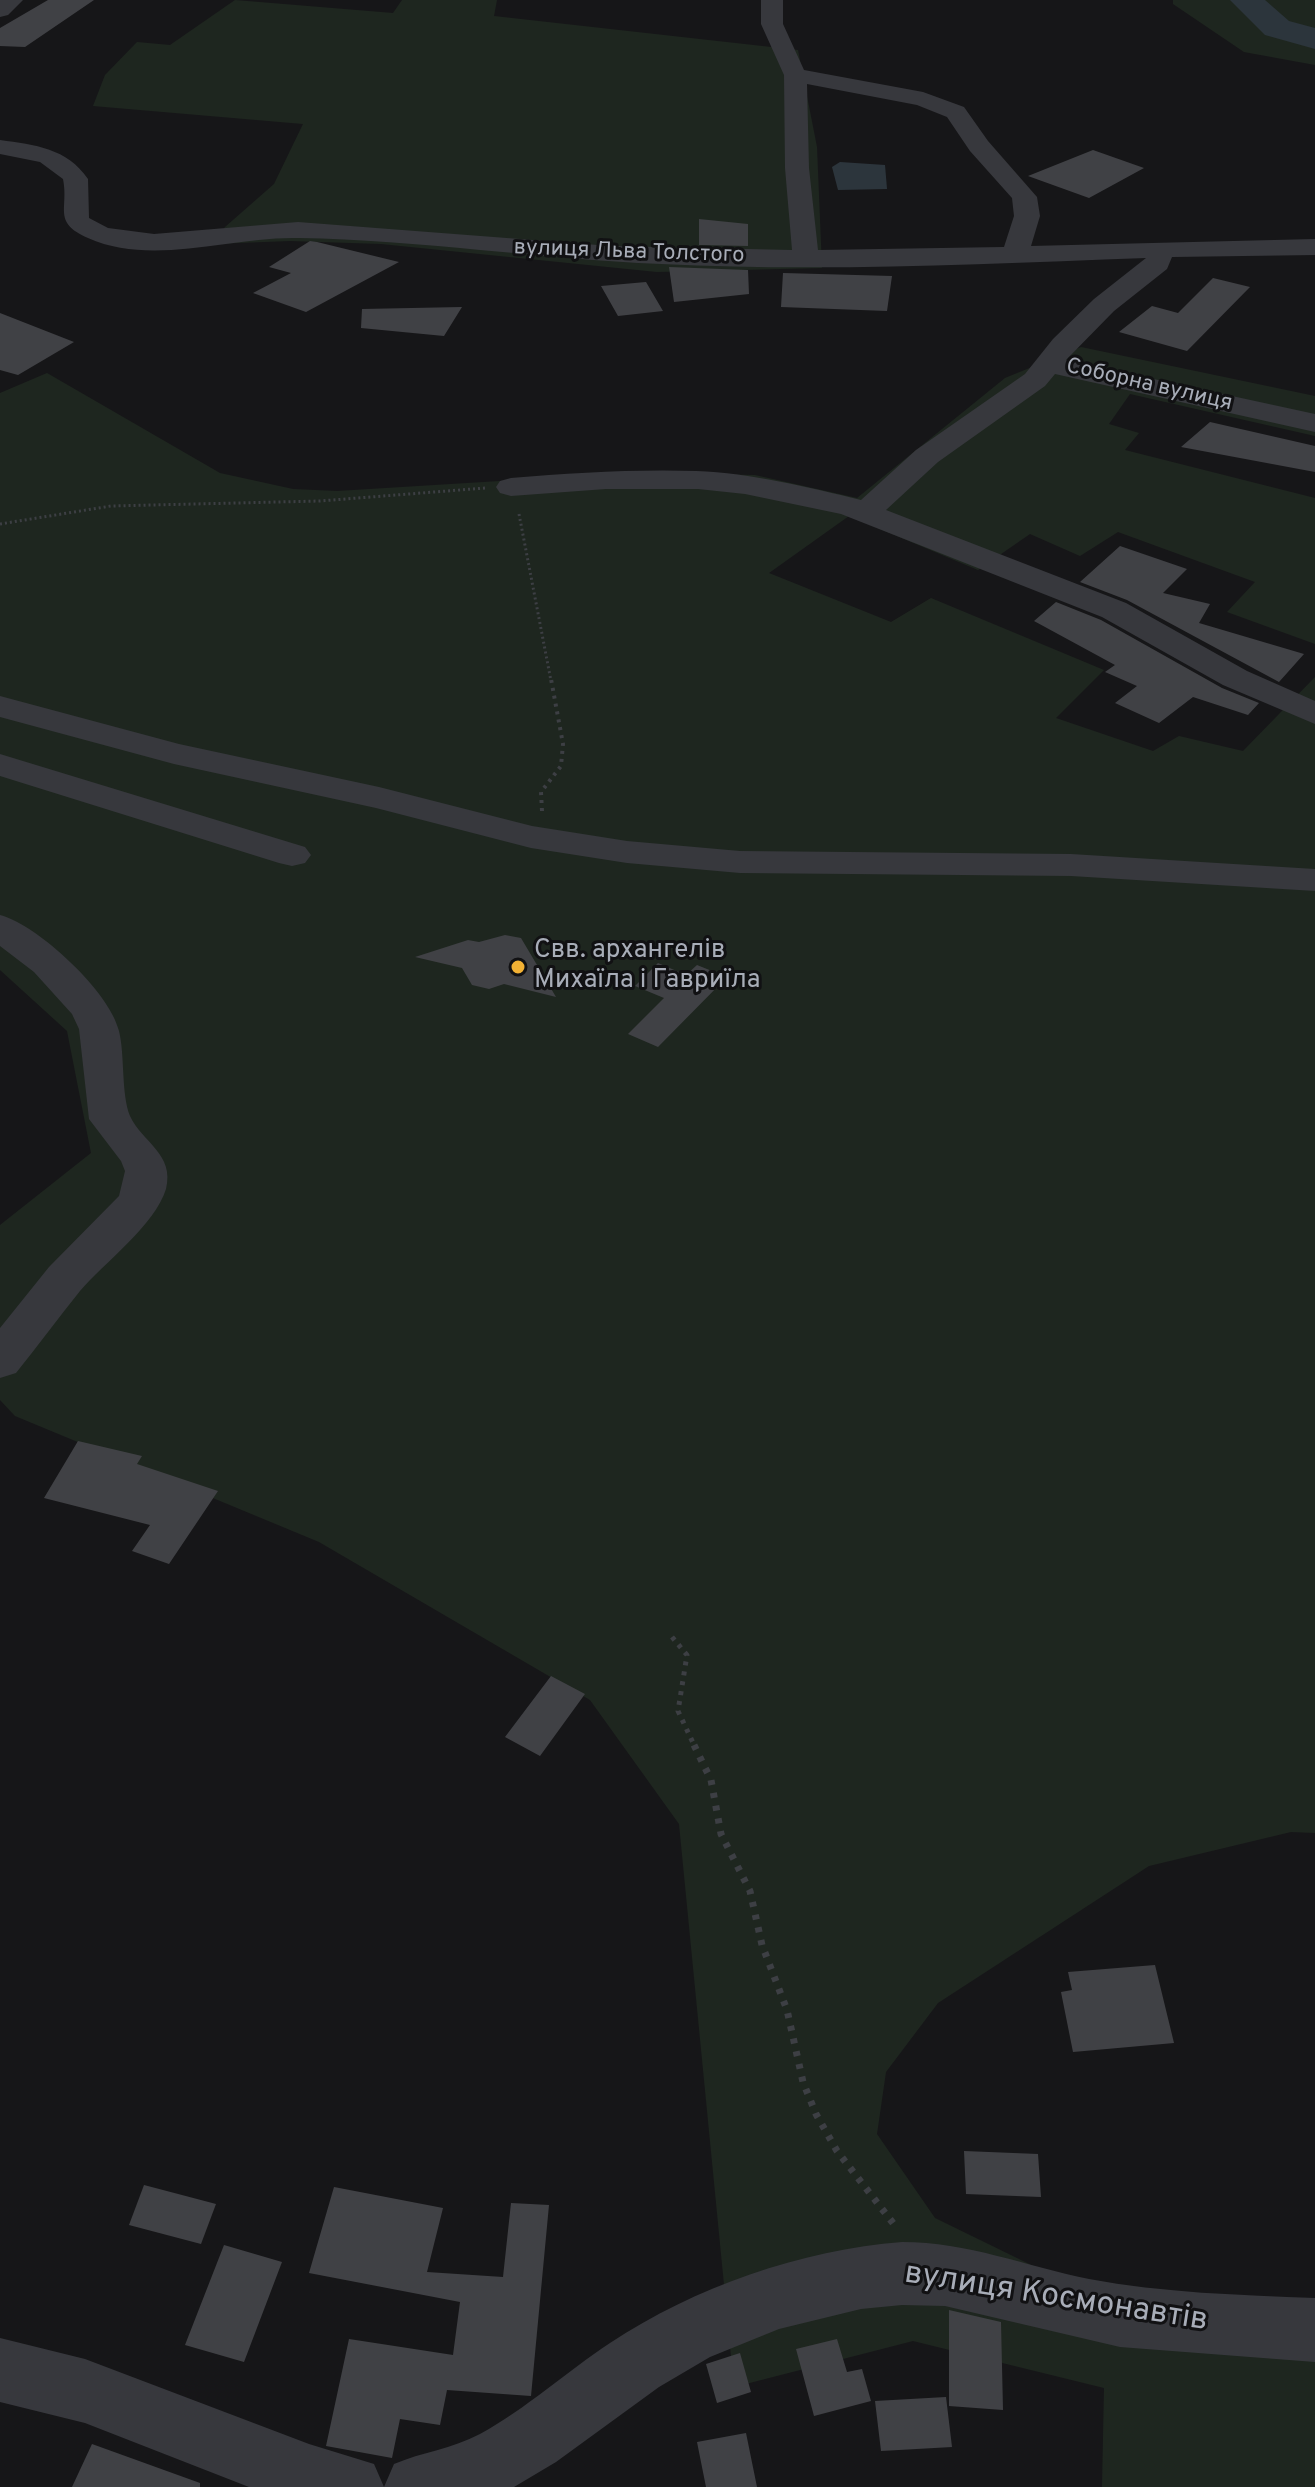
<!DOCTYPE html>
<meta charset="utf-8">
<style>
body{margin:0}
canvas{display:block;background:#161618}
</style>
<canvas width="1315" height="2487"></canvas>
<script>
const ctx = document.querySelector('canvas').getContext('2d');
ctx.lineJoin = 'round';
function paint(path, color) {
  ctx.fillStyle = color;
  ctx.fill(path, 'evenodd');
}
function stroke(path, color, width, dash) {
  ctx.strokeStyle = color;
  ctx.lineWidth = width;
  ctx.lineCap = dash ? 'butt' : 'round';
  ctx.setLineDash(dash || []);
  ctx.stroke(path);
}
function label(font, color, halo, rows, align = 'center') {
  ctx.font = font + ' Overpass,sans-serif';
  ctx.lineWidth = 6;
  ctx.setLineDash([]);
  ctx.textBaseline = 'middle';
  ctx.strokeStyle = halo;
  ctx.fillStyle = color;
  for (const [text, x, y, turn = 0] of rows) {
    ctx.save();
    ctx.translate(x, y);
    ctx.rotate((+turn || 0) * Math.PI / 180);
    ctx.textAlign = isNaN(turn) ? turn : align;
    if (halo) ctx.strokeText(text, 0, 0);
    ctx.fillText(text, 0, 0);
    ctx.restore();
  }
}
paint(new Path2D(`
 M235 0 393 13 402 0H497L494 16 798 50 817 147 822 268 657 272 381 244 290 241 213 244 225 227 274 184 303 124 93 106 105 75 137 42 170 45Z
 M1173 0H1315V65L1244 52 1173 4Z
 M1081 347 1315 396V436L1130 394 1109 424 1139 433 1125 450 1315 498V644L1227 612 1255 582 1118 532 1080 556 1030 534 978 570 849 516 769 573 891 622 931 598 1104 670 1056 718 1153 751 1179 736 1243 751 1315 677V1833L1291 1832 1149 1866 938 2003 886 2072 877 2134 935 2218 1107 2302 1315 2312V2487H1102L1104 2388 913 2341 734 2387 679 1824 590 1700 319 1542 15 1416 0 1400V1225L91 1153 67 1031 0 970V393L47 373 220 473 293 489 337 491 630 473 755 475 857 498 1005 378Z`), '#1e261f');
paint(new Path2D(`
 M840 162 885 165 887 189 838 190 832 167Z`), '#2c353c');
paint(new Path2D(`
 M1230 0H1265L1289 21 1315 28V49L1265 35Z`), '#2c353c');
paint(new Path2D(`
 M48 0H94L25 47 0 46V28Z
 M1093 150 1144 168 1089 198 1028 176Z
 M699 219 748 224V246L699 245Z
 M310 241 317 242 399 262 306 312 253 293 291 273 269 267Z
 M669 267 748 270 749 294 674 302Z
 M783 273 892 276 887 311 781 307Z
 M1213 278 1250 287 1187 351 1119 332 1152 306 1178 313Z
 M646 282 663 311 618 316 601 286Z
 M462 307 444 336 361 328 362 309Z
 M0 313 74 342 18 375 0 370Z
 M1210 422 1315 446V472L1181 447Z
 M1120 546 1187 569 1163 593 1210 604 1199 623 1304 654 1279 682 1127 600 1080 582Z
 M1056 602 1101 620 1222 688 1259 703 1248 715 1193 697 1159 723 1115 703 1137 686 1105 672 1115 665 1034 621Z
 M505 935 521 938 556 997 504 984 489 989 472 985 462 968 415 957 468 940 479 942Z
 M658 963 686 975 697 965 727 977 658 1047 628 1034 664 998 635 986Z
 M78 1441 142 1456 137 1464 218 1491 169 1564 132 1551 150 1525 44 1498Z
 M551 1676 585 1694 540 1756 505 1737Z
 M1155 1965 1174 2043 1073 2052 1061 1992 1072 1990 1068 1972Z
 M964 2151 1038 2154 1041 2197 966 2194Z
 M144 2185 216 2204 201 2244 129 2225Z
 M334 2187 443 2208 427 2272 503 2277 511 2203 549 2205 531 2396 447 2390 440 2425 400 2419 392 2458 326 2446 349 2339 453 2355 460 2302 309 2273Z
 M224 2245 282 2262 244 2362 185 2345Z
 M949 2310 1001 2322 1003 2410 949 2406Z
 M837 2339 847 2372 862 2369 871 2401 814 2416 796 2349Z
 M740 2353 751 2392 717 2403 706 2364Z
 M946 2397 952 2447 881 2451 875 2401Z
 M746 2433 757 2487H706L697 2442Z
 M92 2444 200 2483V2487H72Z`), '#404145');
stroke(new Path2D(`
 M519 514 551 681
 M0 524 111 506 320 501 485 488`), '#3d3f44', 3, [2, 3]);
stroke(new Path2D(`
 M542 811 541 792 561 766 563 744 551 679`), '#3d3f44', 4, [3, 5]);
stroke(new Path2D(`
 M672 1637 687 1655 678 1711 695 1747`), '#3d3f44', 5, [4, 6]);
stroke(new Path2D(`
 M694 1745 711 1780 721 1834 750 1891 762 1945 787 2010 803 2082 816 2114 837 2151 896 2227`), '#3d3f44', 7, [5, 8]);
paint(new Path2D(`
 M0 0H23L8 15 0 17Z
 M761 0H783V24L804 70 923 92 964 107 988 141 1037 197 1040 216 1031 246 1315 239V255L1172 257 1167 269 1114 311 1066 360 1315 414V432L1055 374 1045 386 938 462 886 510 1126 603 1247 671 1315 701V724L1223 685 1102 617 841 514 745 494 698 489H606L511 496 500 493 496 487 500 481 511 478C573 473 634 469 696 471 751 473 808 487 861 500L916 450 1025 374 1053 339 1094 299 1146 258C985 264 822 272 661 264 540 259 420 240 299 238 231 236 153 267 88 238 52 222 69 209 63 179L40 162 0 154V140C35 145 67 148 88 179L89 218 108 228 154 234 298 222 611 246 792 250 785 168 784 75 761 24ZM807 84 917 105 947 117 970 151 1012 198 1014 216 1004 247 818 250 809 168Z
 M0 696 179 744 379 787 532 826 627 841 740 851 1071 854 1315 869V891L1071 876 740 873 627 863 531 848 376 808 174 764 0 717Z
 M0 754 305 847 311 855 305 863 292 866 279 863 0 776Z
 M0 915C38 925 110 992 119 1031 125 1055 121 1094 130 1116 142 1142 175 1154 166 1189 155 1225 104 1263 80 1291 58 1318 38 1346 16 1373L0 1378V1328L49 1267 119 1196 125 1171 121 1161 89 1119 79 1029 72 1014 34 972 0 946Z
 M902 2242C968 2242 1025 2266 1089 2279 1163 2293 1240 2295 1315 2298V2362L1120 2347 945 2306 902 2305 861 2309 779 2329 710 2357 659 2387 556 2462 514 2487H249L85 2423 0 2402V2338L85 2359 309 2444 374 2464 384 2487 394 2464C422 2452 452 2449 480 2434 526 2409 566 2372 610 2343 695 2287 801 2250 902 2242Z`), '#37383d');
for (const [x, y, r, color] of [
 [518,967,8,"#f2b134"]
]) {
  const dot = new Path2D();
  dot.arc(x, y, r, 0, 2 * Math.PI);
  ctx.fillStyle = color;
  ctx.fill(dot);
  stroke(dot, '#111113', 3);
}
label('22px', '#a8adb8', '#111113', [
 ["вулиця Льва Толстого",629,253,2],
 ["Соборна вулиця",1149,386,13]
]);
label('26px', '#a8adb8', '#111113', [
 ["Свв. архангелів",534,952],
 ["Михаїла і Гавриїла",534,982]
], 'left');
label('32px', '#a8adb8', '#111113', [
 ["вулиця Космонавтів",1056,2299,9]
]);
</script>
